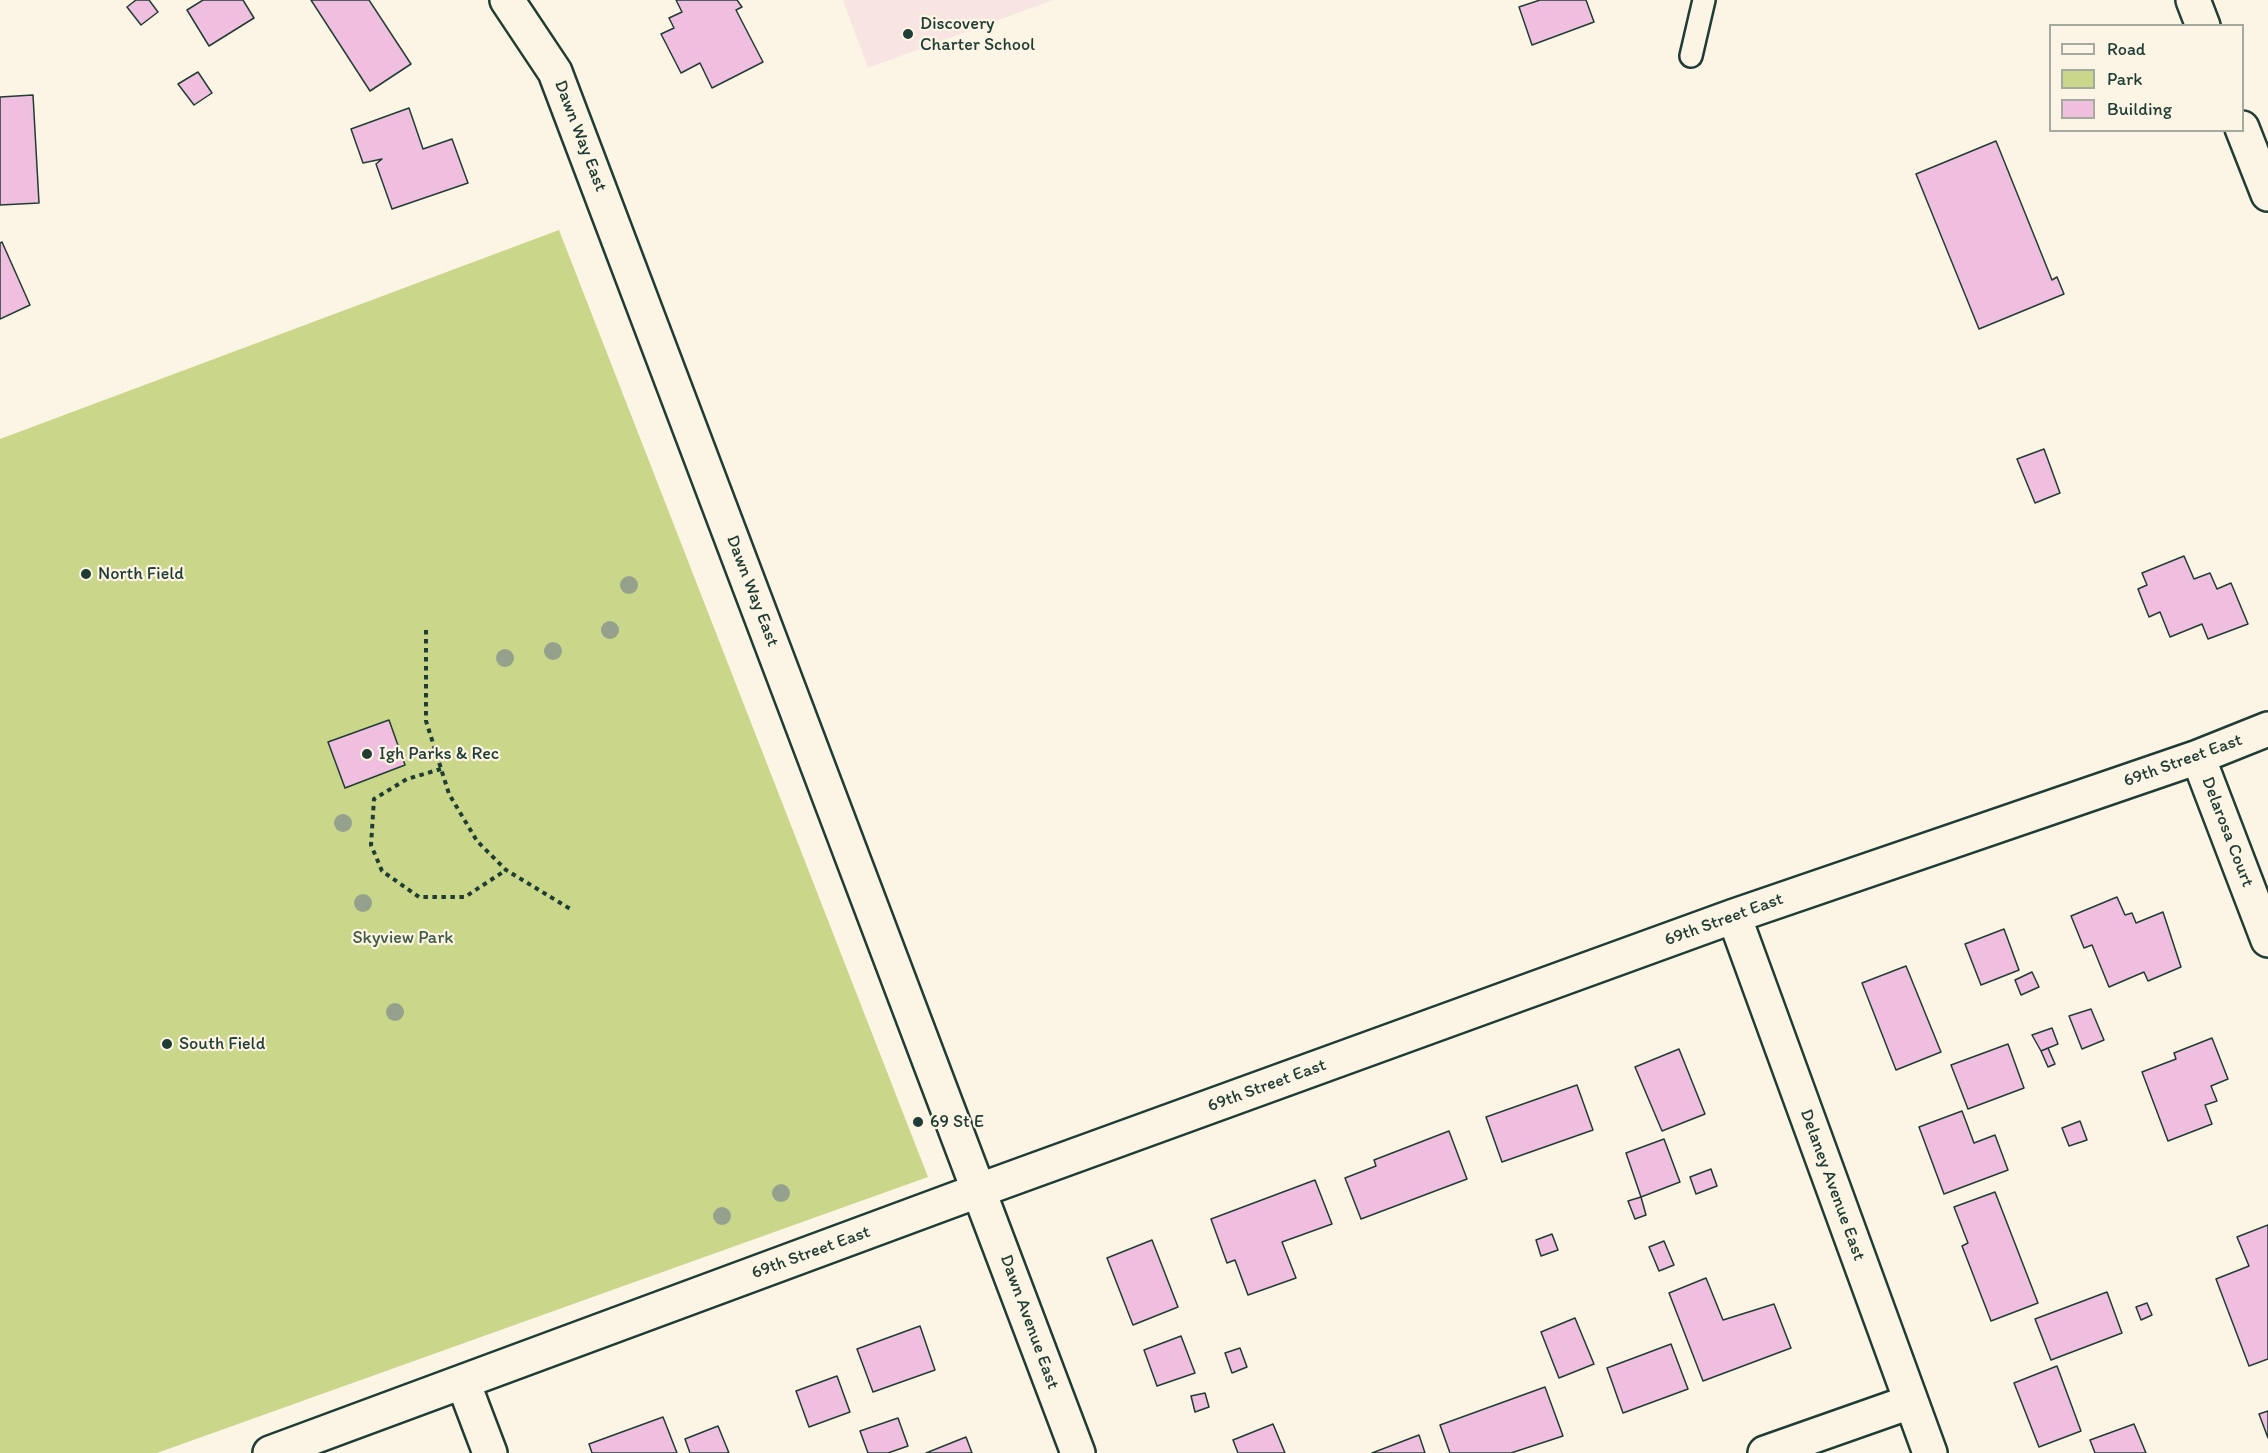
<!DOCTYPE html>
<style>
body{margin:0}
#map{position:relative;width:2268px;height:1453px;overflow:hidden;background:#fcf5e5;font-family:Itim,sans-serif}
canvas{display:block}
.legend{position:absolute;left:2049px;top:24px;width:195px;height:108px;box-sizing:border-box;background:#fcf5e5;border:2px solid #a4ab9e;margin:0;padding:8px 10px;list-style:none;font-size:18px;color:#1f3d34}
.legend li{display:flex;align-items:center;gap:12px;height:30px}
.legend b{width:30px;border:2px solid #a4ab9e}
</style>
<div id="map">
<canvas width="2268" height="1453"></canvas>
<ul class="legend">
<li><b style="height:8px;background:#fcf5e5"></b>Road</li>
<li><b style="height:16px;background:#cad78a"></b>Park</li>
<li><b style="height:16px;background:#f0bfdf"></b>Building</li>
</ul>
</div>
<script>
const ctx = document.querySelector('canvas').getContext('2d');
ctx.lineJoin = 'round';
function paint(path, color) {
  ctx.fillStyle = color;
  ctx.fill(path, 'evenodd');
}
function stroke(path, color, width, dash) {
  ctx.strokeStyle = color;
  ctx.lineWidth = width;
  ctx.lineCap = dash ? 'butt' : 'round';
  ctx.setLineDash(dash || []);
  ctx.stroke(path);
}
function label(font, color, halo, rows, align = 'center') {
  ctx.font = font + ' Itim,sans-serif';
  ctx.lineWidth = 4.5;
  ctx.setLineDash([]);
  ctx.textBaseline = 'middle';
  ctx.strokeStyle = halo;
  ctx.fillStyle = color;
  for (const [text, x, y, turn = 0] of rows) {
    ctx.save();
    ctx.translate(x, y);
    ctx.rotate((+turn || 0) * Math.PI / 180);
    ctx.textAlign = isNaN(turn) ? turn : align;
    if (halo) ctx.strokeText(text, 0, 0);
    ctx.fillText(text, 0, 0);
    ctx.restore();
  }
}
paint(new Path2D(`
 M843 0H1053L868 68Z`), '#f8e5e3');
paint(new Path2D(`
 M559 230 928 1177 157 1453H0V439Z`), '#cad78a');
const building = new Path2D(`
 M136 0H149L158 12 141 25 127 7Z
 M203 0H243L254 18 209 46 187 10Z
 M311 0H369L411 64 370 91Z
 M676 0H737L742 7 736 10 763 62 712 88 700 63 681 73 661 34 674 28 669 18 682 12Z
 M1540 0H1586L1594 22 1532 45 1519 7Z
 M198 72 212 93 194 105 178 84Z
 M33 95 39 203 0 205V97Z
 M409 108 423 149 452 139 468 183 392 209 376 164 382 159 363 163 351 129Z
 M1996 141 2052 280 2057 277 2064 294 1979 329 1916 174Z
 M2 242 30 305 0 319V243Z
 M2044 449 2060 493 2035 503 2017 459Z
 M2184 556 2194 579 2210 573 2217 589 2231 583 2248 624 2208 639 2202 624 2170 637 2160 612 2149 617 2138 589 2147 585 2142 573Z
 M389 720 405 765 345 788 328 742Z
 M2117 897 2125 915 2132 913 2136 923 2163 912 2181 967 2148 981 2144 972 2109 987 2092 945 2084 948 2071 916Z
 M2004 929 2019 970 1981 985 1965 944Z
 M1906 966 1941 1052 1896 1070 1862 983Z
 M2032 972 2039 987 2021 995 2015 980Z
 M2091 1009 2104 1040 2082 1049 2069 1016Z
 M2052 1028 2058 1044 2041 1051 2032 1035Z
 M2212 1038 2228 1079 2211 1086 2217 1101 2205 1105 2212 1124 2168 1141 2142 1072 2176 1059 2174 1053Z
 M2008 1044 2024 1088 1968 1109 1951 1065Z
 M2048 1048 2055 1064 2048 1067 2041 1051Z
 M1679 1049 1705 1114 1662 1131 1635 1067Z
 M1577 1085 1593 1130 1502 1162 1486 1117Z
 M1962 1111 1974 1143 1995 1135 2008 1170 1944 1194 1919 1127Z
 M2080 1121 2087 1140 2069 1146 2062 1128Z
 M1449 1131 1467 1179 1361 1219 1345 1178 1376 1166 1374 1160Z
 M1664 1139 1680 1182 1641 1197 1626 1153Z
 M1711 1169 1717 1186 1696 1194 1690 1177Z
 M1315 1180 1332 1224 1282 1242 1296 1278 1248 1295 1235 1260 1227 1263 1211 1219Z
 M1995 1192 2038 1303 1991 1321 1962 1246 1968 1243 1954 1207Z
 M1641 1197 1646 1215 1635 1219 1628 1201Z
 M2268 1225V1359L2249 1366 2216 1279 2249 1266 2237 1237Z
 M1552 1234 1558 1250 1541 1256 1536 1240Z
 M1152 1240 1178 1307 1133 1325 1107 1258Z
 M1664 1241 1674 1265 1659 1271 1649 1247Z
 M1706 1278 1723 1320 1774 1304 1791 1348 1703 1381 1669 1293Z
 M2107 1292 2122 1333 2051 1360 2035 1319Z
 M2147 1303 2152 1315 2141 1320 2136 1307Z
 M1575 1318 1594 1364 1559 1378 1541 1332Z
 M920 1326 935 1370 873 1392 857 1349Z
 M1181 1336 1195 1373 1157 1386 1144 1350Z
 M1671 1344 1688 1389 1623 1413 1607 1368Z
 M1240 1348 1247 1367 1232 1373 1225 1353Z
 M2057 1366 2081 1431 2039 1447 2014 1383Z
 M837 1376 850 1412 809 1427 796 1391Z
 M1545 1387 1563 1436 1511 1453H1450L1440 1425Z
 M1205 1393 1209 1407 1195 1412 1191 1396Z
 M2268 1411V1438L2259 1414Z
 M663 1417 677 1453H592L589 1444Z
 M898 1418 908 1446 888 1453H868L860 1431Z
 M1273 1424 1285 1453H1238L1233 1440Z
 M2134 1424 2146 1453H2095L2090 1440Z
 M718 1426 729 1453H690L685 1439Z
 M1419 1435 1425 1453H1372Z
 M966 1437 972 1453H926Z`);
paint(building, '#f0bfdf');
stroke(building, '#1f3d34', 1.5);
const lane = new Path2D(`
 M1691 56 1704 0`);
const street = new Path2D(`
 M2193 0 2203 26
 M2242 128 2268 194
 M2198 757 2268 940
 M1734 916 1930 1453
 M463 1382 490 1453
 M270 1453 980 1190 1734 916 2198 757 2268 729
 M1765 1453 1910 1402`);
const secondary = new Path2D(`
 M507 0 555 72 1078 1453`);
stroke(lane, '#1f3d34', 26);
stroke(street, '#1f3d34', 38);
stroke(secondary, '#1f3d34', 38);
stroke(new Path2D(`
 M426 630V721L449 794 477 841 506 870 572 910
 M441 769 407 779 374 799 371 845 382 871 419 897H465L506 870`), '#1f3d34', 4, [4.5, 4.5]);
stroke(lane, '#fcf5e5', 21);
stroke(street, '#fcf5e5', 33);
stroke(secondary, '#fcf5e5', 33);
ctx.fillStyle = '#95a18d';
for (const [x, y] of [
 [629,585],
 [610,630],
 [553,651],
 [505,658],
 [343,823],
 [363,903],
 [395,1012],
 [781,1193],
 [722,1216]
]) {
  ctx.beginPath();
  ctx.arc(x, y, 9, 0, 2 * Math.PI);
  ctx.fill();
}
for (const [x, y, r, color] of [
 [908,34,6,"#1f3d34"],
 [86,574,6,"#1f3d34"],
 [367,754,6,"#1f3d34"],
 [167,1044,6,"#1f3d34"],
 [918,1122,6,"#1f3d34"]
]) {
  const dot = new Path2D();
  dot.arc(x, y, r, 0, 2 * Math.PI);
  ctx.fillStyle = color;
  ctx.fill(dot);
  stroke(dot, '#fcf5e5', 2);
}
label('18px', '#1f3d34', '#fcf5e5', [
 ["Discovery",920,24],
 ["Charter School",920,45],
 ["North Field",98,574],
 ["Igh Parks & Rec",379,754],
 ["South Field",179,1044],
 ["69 St E",930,1122]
], 'left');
label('18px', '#1f3d34', '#fcf5e5', [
 ["Dawn Way East",580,136,69],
 ["Dawn Way East",752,591,69],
 ["69th Street East",2183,761,-20],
 ["Delarosa Court",2227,832,69],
 ["69th Street East",1724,920,-20],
 ["69th Street East",1267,1086,-20],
 ["Delaney Avenue East",1832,1185,70],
 ["69th Street East",811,1253,-20],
 ["Dawn Avenue East",1029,1322,70]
]);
label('18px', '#415c45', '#fcf5e5', [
 ["Skyview Park",403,938]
]);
</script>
